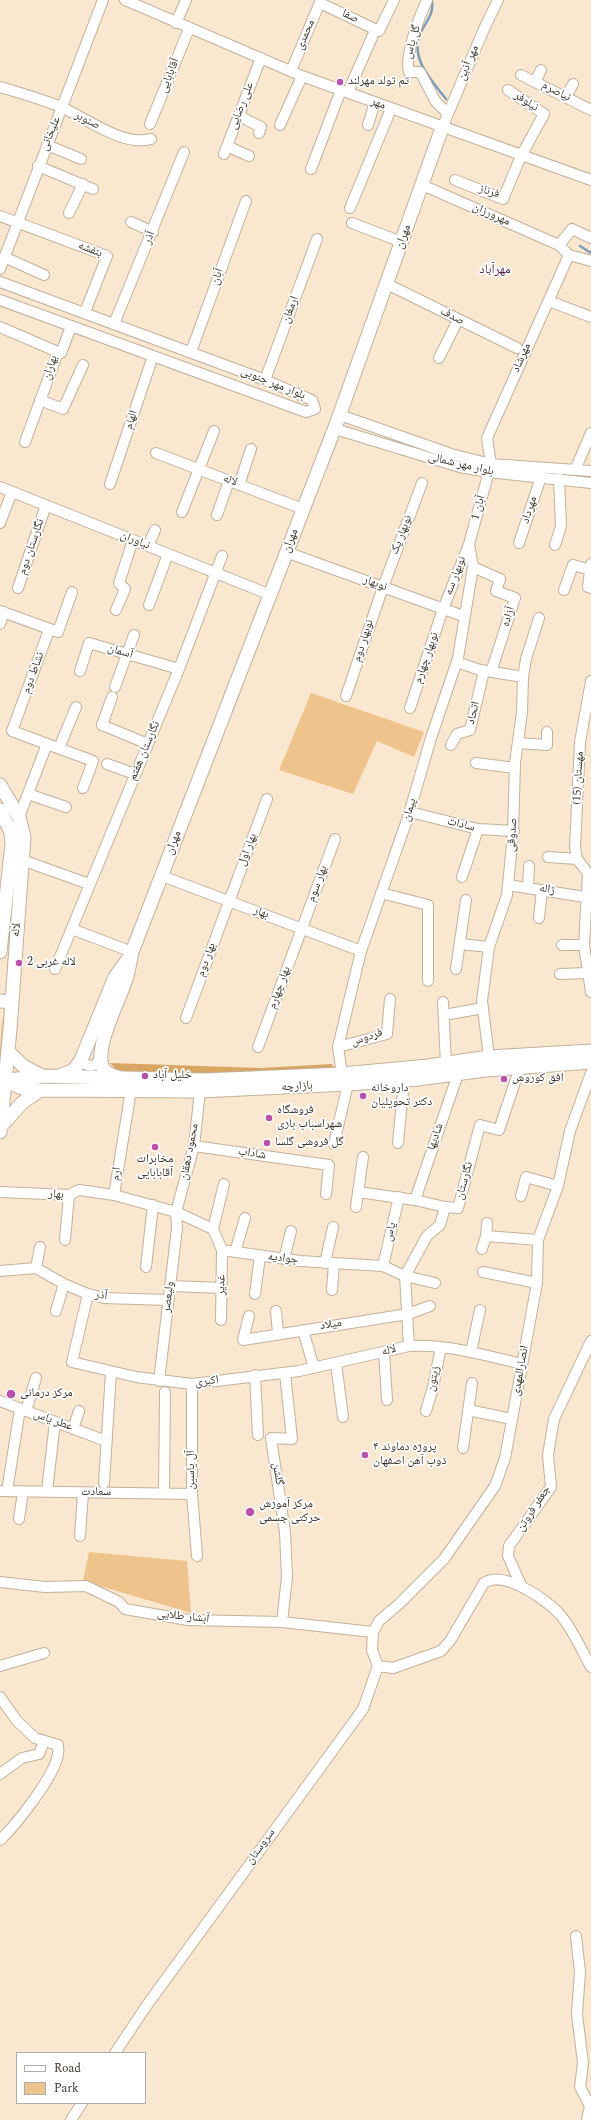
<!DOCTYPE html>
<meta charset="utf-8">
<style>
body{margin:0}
#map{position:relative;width:591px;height:2120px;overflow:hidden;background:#fae7cf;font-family:Spectral,serif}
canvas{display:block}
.legend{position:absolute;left:16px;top:2052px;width:130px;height:52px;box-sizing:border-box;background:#fff;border:1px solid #b1aeaa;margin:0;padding:5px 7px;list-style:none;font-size:12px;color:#3b342a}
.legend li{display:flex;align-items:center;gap:8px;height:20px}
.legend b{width:20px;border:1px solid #b1aeaa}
</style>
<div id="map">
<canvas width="591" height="2120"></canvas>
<ul class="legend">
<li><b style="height:5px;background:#fff"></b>Road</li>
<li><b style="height:11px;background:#efc48c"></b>Park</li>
</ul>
</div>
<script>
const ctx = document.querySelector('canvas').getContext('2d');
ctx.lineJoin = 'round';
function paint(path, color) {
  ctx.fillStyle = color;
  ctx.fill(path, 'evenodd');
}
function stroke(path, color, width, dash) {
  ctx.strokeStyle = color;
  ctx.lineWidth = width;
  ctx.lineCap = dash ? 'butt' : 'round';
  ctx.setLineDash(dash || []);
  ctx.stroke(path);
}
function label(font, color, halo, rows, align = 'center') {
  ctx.font = font + ' Spectral,"Noto Naskh Arabic",serif';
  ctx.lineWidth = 3.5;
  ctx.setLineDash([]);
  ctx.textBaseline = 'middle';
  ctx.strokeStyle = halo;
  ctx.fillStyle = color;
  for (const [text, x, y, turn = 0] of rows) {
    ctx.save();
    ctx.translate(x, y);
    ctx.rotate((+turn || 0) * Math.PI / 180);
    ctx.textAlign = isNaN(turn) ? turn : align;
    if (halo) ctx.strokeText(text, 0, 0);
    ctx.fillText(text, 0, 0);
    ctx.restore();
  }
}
paint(new Path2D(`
 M311 693 424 732 414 757 377 741 353 794 279 770Z
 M6 1007 0 1071C0 1056 0 1017 6 1007Z
 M89 1552 187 1561 191 1613 83 1581Z`), '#efc48c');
paint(new Path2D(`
 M110 1063 261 1068 332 1064 336 1072 299 1075 120 1074Z`), '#d8a661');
stroke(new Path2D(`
 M432 0C434 15 426 21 420 34 410 59 432 81 446 99
 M580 246 591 253`), '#7d9dbb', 2.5);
const minor = new Path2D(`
 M125 0 302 76 591 180
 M427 0C420 15 404 56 409 72H420L436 102 448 114
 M320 3 379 31 394 0
 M176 23 186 0
 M291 71 321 0
 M521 75 591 110
 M535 82 541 70
 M0 87C20 93 41 99 61 107 86 118 123 147 151 139
 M348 92 373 35
 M566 97 573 84
 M239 116 261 127 259 133
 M150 124 189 29
 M280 125 302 76
 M368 125 375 102
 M442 128 484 29 498 0
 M47 145 81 159
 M227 146 249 156
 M224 154 261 58
 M38 166 93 189
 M311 169 341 90
 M455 180 503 199 521 156 544 114 508 90
 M422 185 559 245 569 255 591 261
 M350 208 391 109
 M69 213 83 184
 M0 216 107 256 85 312
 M131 222 153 232
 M352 223 402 242
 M559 245 572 229 591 238
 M4 257 44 275
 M0 269 103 0
 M0 282 265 380 312 400 315 409 306 412 0 300
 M387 284 517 348
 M549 301 591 317
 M114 324 184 152
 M0 327 58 352 25 442
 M58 352 61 353 71 327
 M191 352 246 201
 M439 358 458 320
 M265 380 317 239
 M40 400 63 409 83 365
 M340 415 451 454 491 464 591 471
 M335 429 460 467 488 472 591 483
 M156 453 303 509
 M575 470 591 433
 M110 484 153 356
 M239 485 251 449
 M0 487 271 595
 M182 512 214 431
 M217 515 229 481
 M0 523 12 492
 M519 543 541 477
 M555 545 561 526 559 479
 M148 546 155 530
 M286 552 463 616
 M591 564 588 587 591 588
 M473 567 500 579 496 591 515 598 491 672
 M18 588 46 505
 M564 590 573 565 590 570
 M149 605 168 554
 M116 610 125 589 119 583 133 540
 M0 611 58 632 72 592
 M0 624 4 612
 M49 630 12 731 93 761 83 788
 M457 662 480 670 523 677 522 712 515 763 513 834 508 885 507 895 489 947 482 1001 489 1057
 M80 671 89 643 179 669
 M523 677 526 659 539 618
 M591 681 580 742 575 847 577 859 588 873 584 945 591 992
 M115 687 134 635
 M346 696 383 587 422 483
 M112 697 102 725 148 744
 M410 708 443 609 469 544 491 464 487 438 569 255
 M518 743 547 745V732
 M451 745 457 734 470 730 484 671
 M59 748 76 707
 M476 763 515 768
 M107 764 135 774
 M28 794 66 807
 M410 812 478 829 514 831
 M19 817 47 744
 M548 857 577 859
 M22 860 89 884
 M162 876 361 951
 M462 877 478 829
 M508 885 585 897
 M528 888 529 866
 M381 893 428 905V981
 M539 918 542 890
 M72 929 132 952
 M460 944 489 947
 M562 945H584
 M55 969 179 669 222 556
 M456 969 466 900
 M560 974 587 973
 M443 1002 446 1064
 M444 1015 483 1008
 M186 1018 267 799
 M258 1047 335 839
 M338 1047 387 1034 390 999
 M81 1060C89 1069 96 1067 101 1057
 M342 1074 338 1047 361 951 408 817 431 738 458 658 473 567 469 544
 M131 1090 114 1195 176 1212 213 1229 222 1250 300 1261 383 1266 405 1276 435 1283
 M398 1143 404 1080
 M334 1144 348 1084
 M194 1146 329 1165 326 1194
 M0 1192 69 1195 65 1240
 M358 1192 415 1200 445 1207
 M69 1195 79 1190 114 1195
 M521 1196 526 1177 558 1186
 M415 1200 458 1074
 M356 1207 363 1157
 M213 1229 224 1184
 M486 1236 538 1240
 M482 1249 486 1236 487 1223
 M235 1252 245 1218
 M284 1259 291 1231
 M325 1263 333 1227
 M383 1266 399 1197
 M146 1267 153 1205
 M36 1268 64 1284
 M0 1271 36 1268 40 1247
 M483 1272 537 1283
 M170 1286 222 1288
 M332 1290 334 1263
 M88 1294 72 1362 136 1377 192 1384 299 1371 409 1346C448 1344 484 1355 522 1364
 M255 1294 260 1256
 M56 1311 64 1284 88 1294 104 1298 168 1300
 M276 1311 278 1333
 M249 1316 243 1340 408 1314 430 1306
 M221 1320 222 1250
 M303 1330 314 1368
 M409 1346 405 1276 427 1236 440 1225 445 1207 458 1208 480 1125 499 1130 520 1067
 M384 1352 387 1400
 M471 1352 480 1310
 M336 1363 343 1417
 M255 1375 258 1435
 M159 1381 177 1228 176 1212 194 1146 200 1091
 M192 1384V1494L197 1556
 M0 1401 106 1441
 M468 1410 512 1419
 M26 1411 36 1378
 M426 1411 433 1387 441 1347
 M73 1429 79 1411
 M463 1448 472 1383
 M104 1483 111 1372
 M0 1491 192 1494
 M7 1491 20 1409
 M47 1491 55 1422
 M164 1493 165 1392
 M19 1519 23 1492
 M80 1536 83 1493
 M0 1582 45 1587 86 1586 119 1602 125 1609 188 1620 282 1622 373 1632
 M521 1585 508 1556 509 1546 551 1487 548 1455 554 1419 591 1341
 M282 1622 287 1577 285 1532 271 1438 292 1439 285 1373
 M0 1666 44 1653
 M378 1666 393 1668 441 1651 450 1641 484 1583C503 1569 550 1601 562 1617 574 1632 582 1651 591 1667
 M0 1697 17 1721 35 1738 58 1745C58 1748 59 1752 58 1754 55 1776 16 1825 0 1840
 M0 1774 22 1758 39 1754 44 1741
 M576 1936 580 1972 577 2014 583 2063 580 2087 590 2106 587 2120
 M115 2053 147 2005 363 1709 378 1666 372 1650 373 1632 379 1621 399 1604 444 1559 495 1486 505 1458 537 1283 538 1240 558 1186 570 1131 591 1073
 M71 2120 82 2103`);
const major = new Path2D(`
 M0 785 19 817 24 837 10 1029 0 1132
 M0 810 11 832 12 844 0 952
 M0 1001 12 1002
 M8 1051 23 1066 42 1076
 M61 1075 73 1071 81 1060 115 977 128 959
 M121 1078C115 1076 107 1075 103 1068 93 1049 120 999 126 979 129 971 130 961 132 952L337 422 442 128
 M0 1081 42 1076 205 1080 342 1074 428 1066 489 1057 591 1051
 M8 1082 22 1088 40 1090 200 1091 348 1084 418 1079 485 1070 591 1062
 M0 1127 22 1103 40 1090`);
stroke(minor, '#c3b19b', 12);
stroke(major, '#c3b19b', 15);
stroke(minor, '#fff', 10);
stroke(major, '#fff', 13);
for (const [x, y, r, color] of [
 [340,82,4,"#bc4eac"],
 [19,963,4,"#bc4eac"],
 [145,1076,4,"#bc4eac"],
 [504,1079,4,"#bc4eac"],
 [363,1096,4,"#bc4eac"],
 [269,1118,4,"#bc4eac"],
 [267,1143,4,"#bc4eac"],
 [155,1147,4,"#bc4eac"],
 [11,1394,5,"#bc4eac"],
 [365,1455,4,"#bc4eac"],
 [250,1512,5,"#bc4eac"]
]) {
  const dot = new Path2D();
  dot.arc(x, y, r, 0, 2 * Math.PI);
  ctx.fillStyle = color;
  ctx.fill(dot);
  stroke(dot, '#fff', 1.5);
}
label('12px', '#3b342a', '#fff', [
 ["صفا",350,17,25],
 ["محمدی",306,35,-67],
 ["گل یاس",413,42,-74],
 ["مهر آذین",469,63,-67],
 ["آقابابایی",170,76,-68],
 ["نیاصرم",556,92,27],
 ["نیلوفر",526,102,33],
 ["مهر",378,104,22],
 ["علی رضایی",242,106,-69],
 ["صنوبر",87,121,27],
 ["علیخانی",51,134,-68],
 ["فرناز",489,192,18],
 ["مهرورزان",491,215,24],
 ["مهران",404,237,-70],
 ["آذر",150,238,-68],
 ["بنفشه",90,250,21],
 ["آبان",218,277,-70],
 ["ارمغان",291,310,-70],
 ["صدف",452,317,27],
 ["مهرشاد",522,358,-66],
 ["بهاران",51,368,-73],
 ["بلوار مهر جنوبی",273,384,22],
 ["الهام",132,420,-72],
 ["بلوار مهر شمالی",461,465,13],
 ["لاله",230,481,21],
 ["1 آبان",479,508,-75],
 ["مهرداد",530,510,-72],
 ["نوبهار یک",402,535,-69],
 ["نیاوران",135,541,22],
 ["مهران",291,541,-69],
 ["نگارستان دوم",32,547,-71],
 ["نوبهار سه",456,576,-69],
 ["نوبهار",375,584,20],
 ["آزاده",509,617,-72],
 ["نوبهار دوم",364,641,-72],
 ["آسمان",120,652,17],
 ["نوبهار چهارم",427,658,-71],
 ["نشاط دوم",34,673,-70],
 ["اتحاد",474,713,-76],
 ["نگارستان هفتم",145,751,-67],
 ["مهستان (15)",579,778,-87],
 ["پیمان",410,810,-73],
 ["سادات",461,825,14],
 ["صدوقی",513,835,-86],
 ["مهران",174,843,-69],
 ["بهار اول",248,850,-69],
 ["بهار سوم",318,884,-70],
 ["ژاله",547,890,9],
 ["بهار",261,913,21],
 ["لاله",17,930,-86],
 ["بهار دوم",207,960,-70],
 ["بهار چهارم",280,988,-70],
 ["فردوس",367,1038,-19],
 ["بازارچه",297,1087,-3],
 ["شادیها",436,1137,-71],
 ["محمود دهقان",190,1152,-79],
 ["شاداب",252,1154,8],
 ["ارم",117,1174,-82],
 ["نگارستان",465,1181,-75],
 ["بهار",56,1195,6],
 ["یاس",391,1232,-77],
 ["جوادیه",283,1259,7],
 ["غدیر",222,1285,-89],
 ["آذر",101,1296,8],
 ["ولیعصر",169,1297,-83],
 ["میلاد",331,1325,-9],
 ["لاله",389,1351,-13],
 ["انصارالمهدی",521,1371,-80],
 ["زیتون",434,1379,-78],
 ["اکبری",207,1382,-7],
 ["عطر یاس",53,1421,20],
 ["آل یاسین",192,1470,-90],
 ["گلشن",277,1474,81],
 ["سعادت",96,1493],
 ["جعفر فروتن",534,1509,-57],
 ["آبشار طلایی",183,1617,6],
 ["سروستان",261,1847,-54]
]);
label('12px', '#3b342a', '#fff', [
 ["تم تولد مهرلند",348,82],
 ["لاله غربی 2",27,963],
 ["خلیل آباد",153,1076],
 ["افق کوروش",512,1079],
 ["داروخانه",371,1089],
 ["دکتر تحویلیان",371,1103],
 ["فروشگاه",277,1111],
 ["شهراسباب بازی",277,1125],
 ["گل فروشی گلسا",275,1143],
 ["مخابرات",155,1160,"center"],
 ["آقابابایی",155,1174,"center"],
 ["مرکز درمانی",20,1394],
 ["پروژه دماوند ۴",373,1448],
 ["ذوب آهن اصفهان",373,1462],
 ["مرکز آموزش",259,1505],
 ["حرکتی جسمی",259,1519]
], 'left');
label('13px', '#511c49', '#fff', [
 ["مهرآباد",495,270]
]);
</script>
